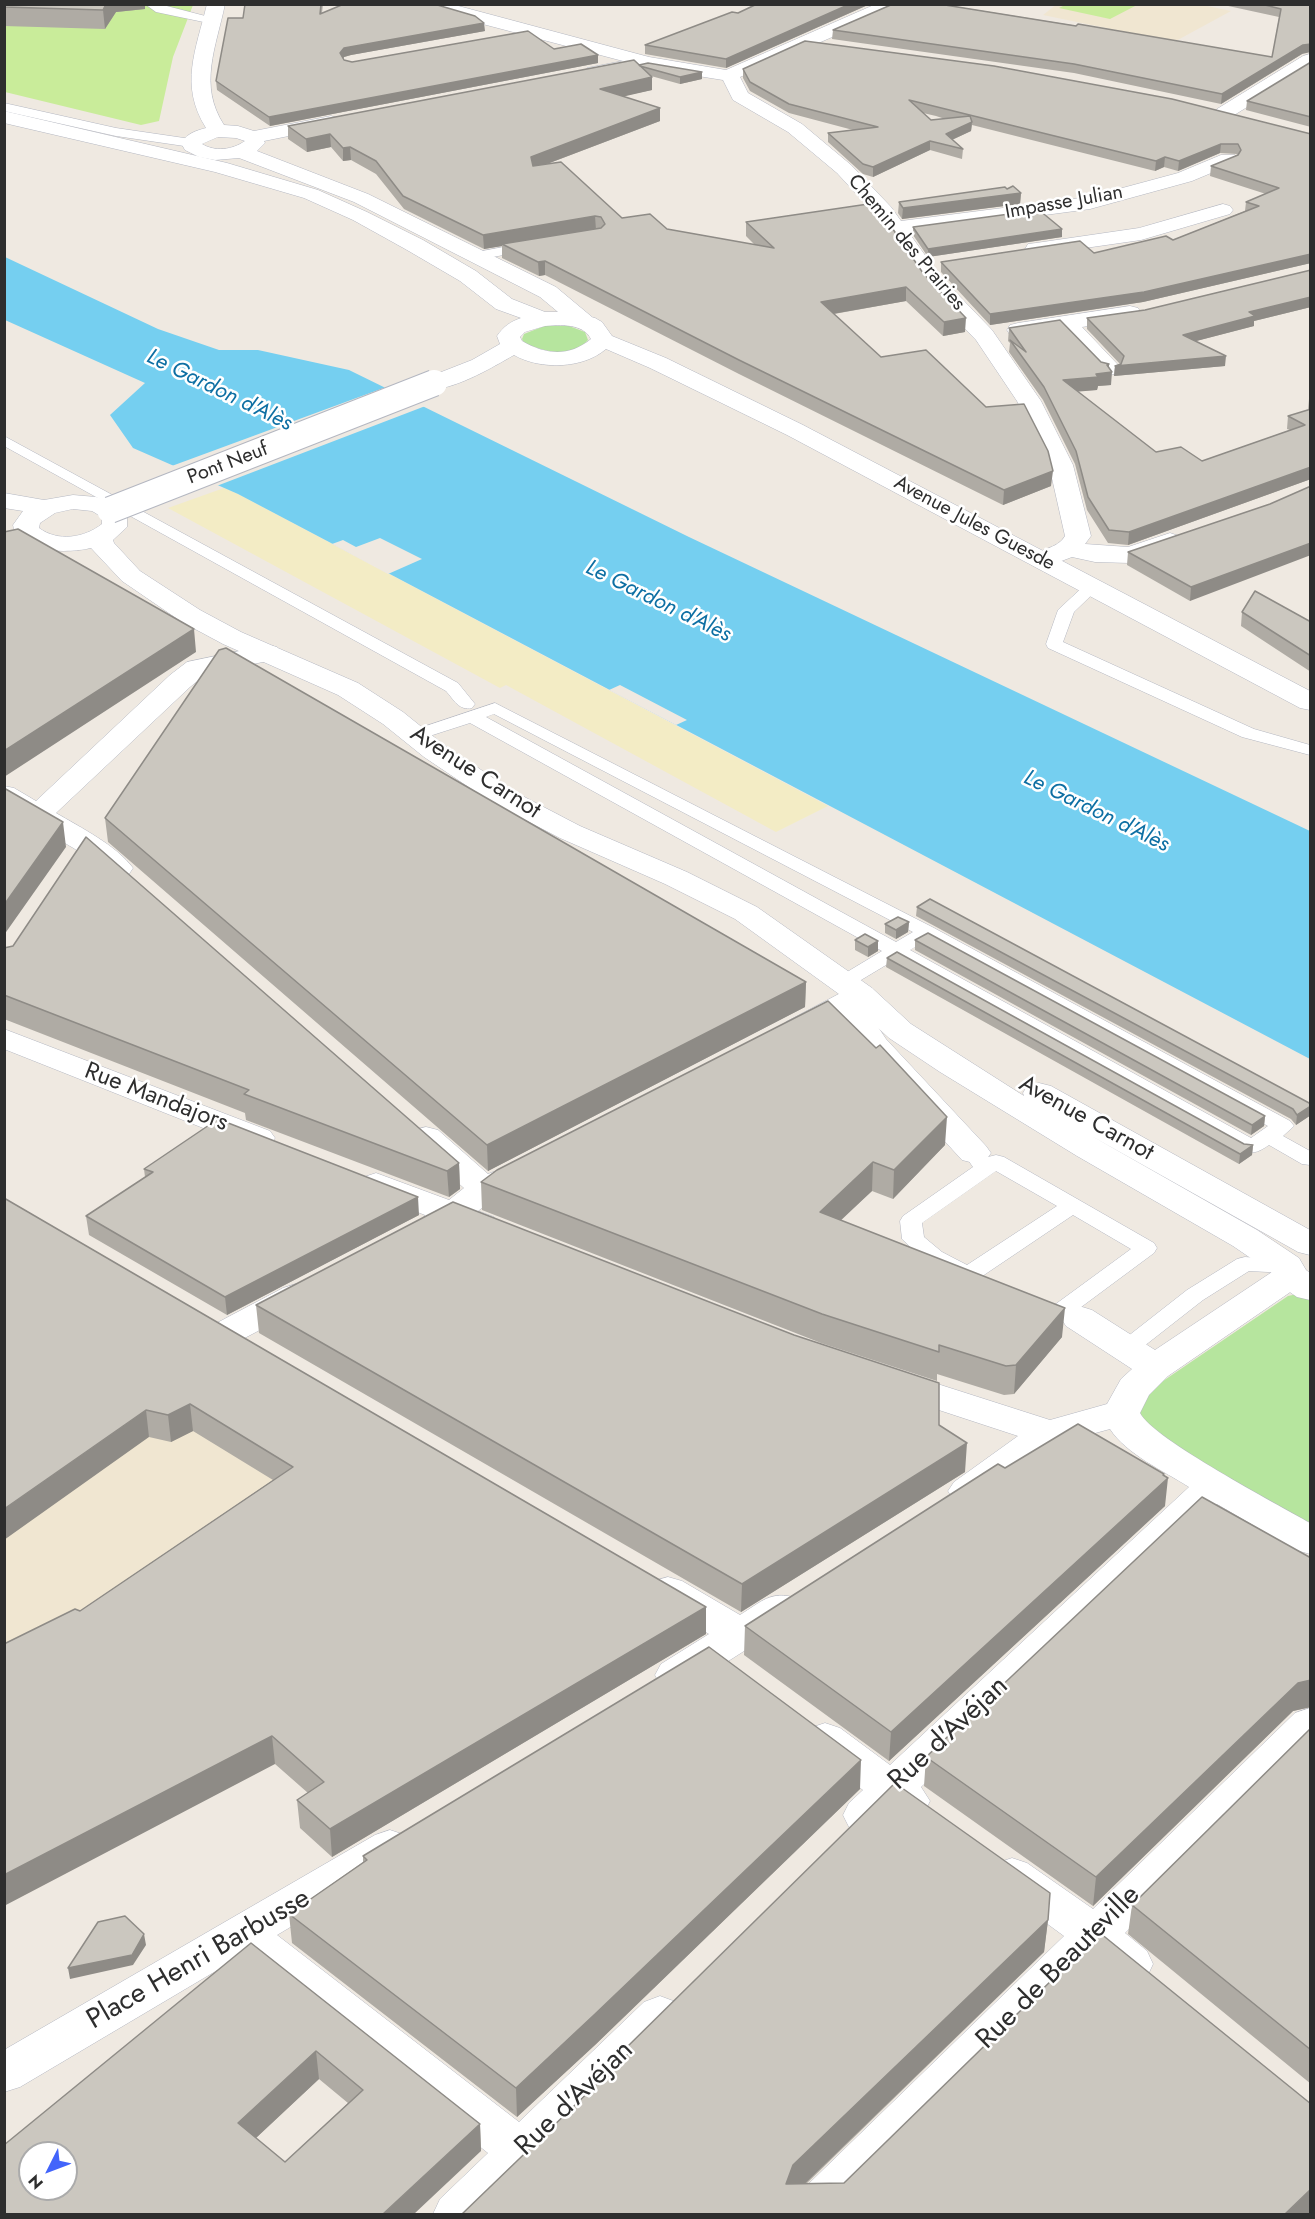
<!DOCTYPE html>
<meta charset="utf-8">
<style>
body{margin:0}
#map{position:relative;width:1315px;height:2219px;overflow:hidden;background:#efe9e1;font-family:Jost,sans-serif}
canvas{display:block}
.frame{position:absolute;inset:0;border:6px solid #2e2e2e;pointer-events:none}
.north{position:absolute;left:18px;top:2141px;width:60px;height:60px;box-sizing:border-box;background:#fff;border:2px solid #ababab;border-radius:50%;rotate:228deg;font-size:16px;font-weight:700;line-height:24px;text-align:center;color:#2e2e2e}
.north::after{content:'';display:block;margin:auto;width:21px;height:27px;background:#4264fb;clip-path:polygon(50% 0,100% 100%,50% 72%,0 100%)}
</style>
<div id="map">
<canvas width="1315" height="2219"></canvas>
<div class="frame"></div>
<div class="north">N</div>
</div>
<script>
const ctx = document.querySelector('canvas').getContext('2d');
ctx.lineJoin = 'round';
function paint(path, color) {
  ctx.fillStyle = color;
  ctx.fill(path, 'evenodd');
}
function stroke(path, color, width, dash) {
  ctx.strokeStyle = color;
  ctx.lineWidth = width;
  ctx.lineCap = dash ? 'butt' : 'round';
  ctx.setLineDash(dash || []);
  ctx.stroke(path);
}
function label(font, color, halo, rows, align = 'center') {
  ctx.font = font + ' Jost,sans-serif';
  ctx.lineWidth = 5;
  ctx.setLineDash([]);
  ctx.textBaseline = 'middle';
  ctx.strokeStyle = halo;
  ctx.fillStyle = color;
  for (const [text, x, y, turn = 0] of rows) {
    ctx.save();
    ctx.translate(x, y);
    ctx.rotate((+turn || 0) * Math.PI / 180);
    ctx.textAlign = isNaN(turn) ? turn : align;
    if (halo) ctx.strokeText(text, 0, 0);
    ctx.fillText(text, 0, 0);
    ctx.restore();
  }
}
paint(new Path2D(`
 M1057 4H1198L1231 11 1174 42 1043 15Z
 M5 1368 411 1483 5 1817Z`), '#f0e6d1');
paint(new Path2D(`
 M547 325 569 326 585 332 588 340C572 360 543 351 524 343L522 339 524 334Z
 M1302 1293 1310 1295V1531L1170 1449 1140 1415 1141 1396 1288 1296Z`), '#b6e59e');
paint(new Path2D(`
 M224 488 238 494 828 806 776 832 506 685 500 688 168 508Z`), '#f3ecc5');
paint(new Path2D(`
 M1067 4H1137V5L1110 19 1059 8Z
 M5 5H193L173 57 159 121 141 125 5 92Z`), '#c9ec9a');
paint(new Path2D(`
 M5 257 158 329 219 350H258L349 370 689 537 1310 831V1059L238 494 133 448 110 415 145 383 5 320Z`), '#75cff0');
paint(new Path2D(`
 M389 386 428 405 214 487 169 467Z
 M380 538 422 559 388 574 332 544 343 540 356 547Z
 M620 685 687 720 676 725 609 690Z`), '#efe9e1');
const lane = new Path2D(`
 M145 4H159L217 19 219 21 213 24 156 12Z
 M4 103 116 128 191 139 197 143 191 147 116 136 4 111Z
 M530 242 537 246 535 249 477 260 470 256 477 252Z
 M4 436 458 683 475 704 472 708C459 711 454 700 446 691L4 446Z
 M1093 581 1101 586 1074 612 1063 642 1254 729 1310 745V755L1242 737 1048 648 1046 644 1058 610 1087 583Z
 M495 703 934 928 1290 1121 1294 1126 1283 1136 1310 1151V1165L1302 1164 1269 1145C1260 1151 1255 1154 1244 1152L896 959 851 986H837L834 982 837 978 882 951 470 723 414 741 408 740 405 736 408 732ZM494 714 913 932 896 942 486 717ZM927 940 1268 1126 1251 1138 910 950Z
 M974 1146 982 1148 988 1157 996 1155 1004 1157 1154 1243 1157 1248 1154 1253 1065 1319 1057 1321 1049 1319 1046 1314 1049 1309 1131 1249 1073 1215 978 1279 970 1281 962 1279 959 1275 926 1262 902 1239 900 1221 903 1216 973 1167 963 1153 966 1148ZM996 1171 1057 1206 967 1265 942 1252 924 1237 922 1223Z
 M1245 1257 1295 1261 1298 1266 1295 1271 1287 1273 1249 1271 1203 1300 1134 1354 1126 1357 1118 1354 1114 1349 1118 1344 1187 1290 1237 1259Z`);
const street = new Path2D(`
 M207 4H225C216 48 198 85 224 125L238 126 254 131 331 116 338 118 341 122 338 126 264 141 265 143 257 151 368 194 556 287 592 317 595 322 592 327 584 329 576 327 540 297 354 202 239 158 215 160 199 157 185 150 181 143C188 133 195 131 206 128 179 85 196 50 207 4ZM218 137 236 138 245 141C232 150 215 152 202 144Z
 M419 4H451L649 57 726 70 876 4H902L899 8 740 77 748 93 802 124 851 165 891 207 901 221 1089 197 1178 173 1221 155H1235L1238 159 1235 163 1192 181 1090 209 909 233 940 276 992 330 1041 401 1073 465 1091 536 1085 544 1128 547 1170 533 1179 536 1183 541 1179 546 1130 563 1095 562 1072 557 1043 568 1034 565 1030 560C1039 547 1057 550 1065 536L1049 465 1017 401 976 340 924 286 876 215 837 173 788 132 733 100 723 80 648 68 594 78 587 76 585 72 587 68 623 61 422 8Z
 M1310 54V68L1231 117H1217L1214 113 1217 109 1303 56Z
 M1223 204 1230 206 1233 210 1230 214 1141 240 1036 255 1028 254 1025 249 1028 244 1036 243 1139 228Z
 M1130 306 1138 308 1141 313 1138 318 1082 327 1121 368 1118 373 1110 375 1102 373 1060 330 1018 337 1010 335 1007 330 1010 325 1018 323Z
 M268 645 277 647 281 653 277 659 206 674 190 687 56 813C80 827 117 846 133 868L129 874 118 877 107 874 75 849 4 807V786L14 788 36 801 170 675 187 662Z
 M861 986 872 988 877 995 874 1021 886 1039 986 1146 991 1153 986 1160 974 1163 962 1160 864 1053 842 1021 843 1017C824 1027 807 1041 786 1036L781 1029 786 1022 850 988Z
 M4 1029 270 1131 275 1138 270 1145 258 1148 246 1145 4 1049Z
 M426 1127 438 1130 488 1174 521 1161 533 1164 538 1171 533 1178 497 1196 478 1211 494 1217 499 1225 494 1233 482 1236 455 1227 438 1233 426 1230 421 1222 425 1215 364 1191 359 1184 364 1177 376 1173 449 1200 464 1188 414 1144 409 1137 414 1130Z
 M1290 1265 1302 1268 1308 1276 1302 1284 1168 1376 1149 1395 1140 1413C1153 1439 1279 1505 1310 1523V1554L1296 1550 1217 1504 921 1787 930 1801 924 1813 909 1817 894 1813C877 1828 872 1834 849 1827L843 1815 849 1803 863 1790 810 1750 804 1739 810 1728 825 1723 840 1728 890 1765 1189 1487C1164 1471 1126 1454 1110 1429L1062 1442 980 1500 967 1504 954 1500 948 1491 954 1482 1018 1436 884 1392 879 1383 884 1374 897 1371 1050 1420 1107 1404 1121 1379 1132 1369 1066 1326 1061 1318 1066 1310 1079 1306 1092 1310 1155 1350 1278 1268Z
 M296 1284 309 1288 314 1296 309 1304 239 1341 226 1345 213 1341 208 1333 213 1325 283 1288Z
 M668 1577 682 1581 740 1615C761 1602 771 1590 796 1598L802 1608 796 1618 689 1686 675 1690 661 1686 655 1675 661 1664 709 1634 654 1601 648 1591 654 1581Z
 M1310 1708V1749L1125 1933 1147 1951 1153 1964 1147 1977C1121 1985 1116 1977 1096 1961L841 2214H786L793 2199 1064 1936 997 1887 990 1875 997 1863 1012 1858 1027 1863 1093 1909 1295 1713Z
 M390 1830 405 1835 412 1847 405 1859 277 1935 519 2122 644 2002 660 1996 676 2002 683 2015 676 2028 488 2214H433L440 2199 488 2153 241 1956 20 2087 4 2092V2050L375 1835Z`);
const secondary = new Path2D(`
 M4 111 227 163 318 190 367 212 423 240 476 271 512 299 545 312H569L595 318 602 322 612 336 666 358 803 425 1310 691V710L1300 708 787 435 650 368 606 349C583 369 540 370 514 355 493 367 448 394 426 388L422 383 426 378 472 360 500 344 497 336C504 326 510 322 521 318L496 309 460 281 407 250 353 220 304 198 215 172 4 123ZM545 326C560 325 583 323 591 339 569 357 546 355 522 341L520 337 525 332Z
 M4 493 44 500 73 495 96 497 115 503 127 515V527L113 540 114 543 140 571 200 610 241 632 358 683 403 712 444 745 511 790 580 826 687 872 757 907 872 988 911 1024 1024 1096 1023 1093 1027 1086 1039 1083 1051 1086 1310 1230V1255L1298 1252 1088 1134 1257 1230 1299 1258 1306 1270 1310 1273V1300L1297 1297 1278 1284 1271 1272 1233 1246 1077 1156 940 1072 889 1038 850 1002 735 919 665 884 560 838 491 802 424 757 383 724 338 695 223 644 182 622 122 581 91 548C70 553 18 555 13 525L23 511 4 508ZM73 509 92 511 102 517V524C84 538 58 542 39 528L40 523 55 513Z`);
stroke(lane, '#b4b7c1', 1);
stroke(street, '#b4b7c1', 1);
stroke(secondary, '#b4b7c1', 1);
paint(lane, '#fff');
paint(street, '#fff');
paint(secondary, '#fff');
const secondaryBridge = new Path2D(`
 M110 510 434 383`);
stroke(secondaryBridge, '#b4b7c1', 28, []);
stroke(secondaryBridge, '#fff', 26);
paint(new Path2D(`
 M4 4H145V9L116 12 105 29 4 26Z
 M245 4H323L322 13 485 31 351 55 344 57 343 59 344 60 352 62 554 49 598 63 270 126 217 90 216 81 243 18Z
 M757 4H870L726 68 645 54V45L738 13Z
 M953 4V6L1272 57 1279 17 1219 4H1311L1302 54 1221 104 1074 73 832 39 833 30Z
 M1311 62V127L1246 110 1247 101Z
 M639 65 702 72V79L680 84 651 76 652 77V90L623 96 660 121 547 164 622 218 667 229 755 245 746 236V222L923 273 965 332 943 336 906 301 834 314 881 357 1051 486 1003 505 739 374 545 275 539 276 502 258V246L484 249 404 209 376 174 351 160 343 161 331 147 307 152 288 139V126Z
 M743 69 1311 134V263L1143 302 990 325 941 272V262L1094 253 1173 240 1245 211 1246 202 1266 194 1210 176 1211 166 1238 155 1237 154 1220 153 1178 171 1164 167 1155 171 972 125 971 131 952 140 963 149 962 159 930 150 873 177 863 174 828 142V133L853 130 789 113 750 91 743 78ZM923 113 936 116 945 119 931 120Z
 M1007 189 1021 193 1020 204 902 219 898 213 899 202Z
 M913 227 1062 237 928 257 913 235Z
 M1311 270V307L1254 321V326L1196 341 1225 366 1114 376 1115 366 1120 364 1087 329V318L1145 310Z
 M1009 328 1101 362 1109 368 1111 385 1098 386 1097 390 1077 391 1156 452 1202 461 1290 430 1287 429 1288 416 1308 410 1309 399 1311 398V479L1128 545 1108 543 1087 510 1075 464 1043 400 1009 352 1010 343 1008 341Z
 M1270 504 1190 601 1127 565 1128 552Z
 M1242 612 1311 622V672L1241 626Z
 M105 818 806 982 805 1007 488 1171 108 842Z
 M917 907 1311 1104V1115L1296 1125 1291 1119 916 916Z
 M909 922 908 932 896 939 885 933V924Z
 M855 940 878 951 868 957 855 950Z
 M915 940 1265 1116 1264 1126 1251 1135 915 950Z
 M4 948 459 1163 460 1189 449 1197 246 1120 245 1113 4 1019Z
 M887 958 1244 1144 1253 1145 1252 1155 1239 1164 886 967Z
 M945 1145 893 1199 872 1191 840 1220 1062 1337 1014 1394 1004 1395 937 1374V1381L821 1343 482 1210 481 1182Z
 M144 1169 419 1215 227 1315 89 1235 86 1216 145 1177Z
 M4 1198 706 1607V1634L332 1857 300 1828 297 1800 308 1793 275 1764 80 1611 273 1480 193 1431 171 1442 149 1437Z
 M256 1305 939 1425 965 1472 741 1612 259 1333Z
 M1005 1468 1164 1476 1165 1506 889 1761 744 1655 745 1626Z
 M1311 1558V1707L1293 1711 1093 1906 924 1786 926 1757Z
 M1311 1728V2084L1128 1934 1132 1905Z
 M860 1789 595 2045 517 2117 292 1943 289 1914 363 1862V1856Z
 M1048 1920 1044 1952 806 2184 844 2183 1311 2214H462L627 2055V2047Z
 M251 1943 480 2124 481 2151 4 2214ZM319 2079 348 2103 285 2162 256 2138Z`), '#afaba4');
paint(new Path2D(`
 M106 4H145V9L116 12 105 29 103 10Z
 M850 4H870L726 68V59Z
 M484 23 485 31 351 55 344 57 341 62 340 53 344 48 351 46Z
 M1311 44V52L1302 54 1221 104 1222 94 1303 45Z
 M598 55V63L270 126 269 117Z
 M702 72V79L680 84V77Z
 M652 77V90L600 102V89Z
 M660 108V121L531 170V157Z
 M972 122 971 131 945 143 946 134Z
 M330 134 331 147 307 152 306 139Z
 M930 141V150L873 177V167Z
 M1221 144 1220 153 1178 171 1179 161Z
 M350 147 351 160 343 161V148Z
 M1165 157 1164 167 1155 171 1156 161Z
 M1021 193 1020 204 902 219 903 208Z
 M595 216 596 230 502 244V246L484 249 483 235Z
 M1062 229V237L928 257V249Z
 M1311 254V263L1143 302 990 325V314Z
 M545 261V275L539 276 538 262Z
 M906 287V301L821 316V302Z
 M1311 297V307L1254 321V326L1181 345 1183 335 1249 312Z
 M966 318 965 332 943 336 944 322Z
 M1226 356 1225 366 1114 376 1115 366Z
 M1109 364V372H1112L1111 385 1098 386 1097 390 1062 393 1063 380Z
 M1311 467V479L1128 545 1129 532Z
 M1053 471 1051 486 1003 505 1004 490Z
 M1311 543V555L1190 601 1191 587Z
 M194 629 196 652 4 777V751Z
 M63 822 66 847 4 935V905Z
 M909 922 908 932 896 939V930Z
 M878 941V951L868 957V947Z
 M806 982 805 1007 488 1171 487 1145Z
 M1311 1106V1115L1296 1125 1297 1115Z
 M1265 1116 1264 1126 1251 1135 1252 1125Z
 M947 1117 945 1145 893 1199 894 1170Z
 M1253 1145 1252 1155 1239 1164 1240 1154Z
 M873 1162 872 1191 819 1241 820 1212Z
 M459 1163 460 1189 449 1197 447 1171Z
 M418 1197 419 1215 227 1315 225 1297Z
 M1065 1308 1062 1337 1014 1394 1016 1365Z
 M190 1404 193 1431 171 1442 168 1415Z
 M146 1410 149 1437 4 1540V1509Z
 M967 1443 965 1472 741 1612 742 1584Z
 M1164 1474 1163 1483 1168 1478 1165 1506 889 1761 891 1732Z
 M706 1607V1634L332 1857 330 1829Z
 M1311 1680V1707L1293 1711 1093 1906 1096 1877 1298 1683Z
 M272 1736 275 1764 4 1906V1875Z
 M861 1760 860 1789 595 2045 517 2117 516 2088Z
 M1048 1920 1044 1952 791 2197 786 2184 793 2165Z
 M144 1934 146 1945 133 1965 70 1979 68 1968Z
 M316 2051 319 2079 242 2151 238 2123Z
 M480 2124 481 2151 414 2214H383Z
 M1311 2189V2214H1285Z`), '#8e8b86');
const building = new Path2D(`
 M4 4H106L103 10 4 7Z
 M245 4H321L320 14 344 4H434L475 16 484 23 344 48 340 53 344 60 352 62 528 31 554 49 581 44 598 55 269 117 216 81 228 18H243Z
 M757 4H850L726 59 645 45 732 12 738 13Z
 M893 4H946L945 5 1076 26 1078 24 1272 57 1281 9 1261 4H1311V44L1303 45 1222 94 1074 64 833 30Z
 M805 41 994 66 1172 99 1311 134V254L1144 292 990 314 941 262 1080 241 1094 253 1166 236 1173 240 1259 206 1246 202 1279 188 1211 166 1238 155 1241 150 1238 144H1221L1179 161 1165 157 1156 161 909 100 931 120 970 116 972 122 946 134 963 149 930 141 873 167 863 164 828 133 878 127 789 104 750 82 743 69Z
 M634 60 652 77 600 89 660 108 531 157 533 166 561 162 622 218 650 214 667 229 774 248 746 222 875 203 923 273 966 318 944 322 906 287 821 302 881 357 926 350 986 407 1024 404 1048 451 1053 471 1004 490 739 360 545 261 538 262 502 244 601 228 605 224 601 217 595 216 483 235 403 196 376 161 350 147 343 148 330 134 306 139 288 126Z
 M1311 62V117L1247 101Z
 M648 63 702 72 680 77 640 66 639 65Z
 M1013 186 1021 193 903 208 899 202 1005 187 1007 189Z
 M1039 210 1062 229 928 249 913 227Z
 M1311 270V297L1249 312 1255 316 1183 335 1226 356 1115 366 1121 364 1124 356 1087 318 1145 310Z
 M1060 320 1101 362 1109 364 1107 365 1112 372 1096 374 1098 377 1063 380 1156 452 1181 447 1202 461 1305 425 1288 416 1311 409V467L1129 532 1109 530 1088 497 1076 451 1044 387 1010 340 1026 352 1009 328Z
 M1311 486V543L1191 587 1128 552 1270 504Z
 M18 529 194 629 4 751V532Z
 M1255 591 1311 622V656L1242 612Z
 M226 648 806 982 487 1145 105 818 219 650Z
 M4 788 63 822 4 905Z
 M86 837 459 1163 447 1171 244 1094 249 1090 4 995V948L13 946Z
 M930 899 1311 1104V1106L1297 1115 1293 1109 917 907Z
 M898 917 909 922 896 930 885 924Z
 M928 933 1265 1116 1252 1125 915 940Z
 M865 934 878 941 868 947 855 940Z
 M897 952 1244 1144 1253 1145 1240 1154 887 958Z
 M828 1001 876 1048 880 1045 947 1117 894 1170 873 1162 820 1212 1065 1308 1016 1365 1006 1366 939 1345V1352L822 1314 481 1182 497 1170Z
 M218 1119 418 1197 225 1297 86 1216 153 1172 144 1169Z
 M4 1198 706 1607 330 1829 297 1800 324 1782 272 1736 4 1875V1644L75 1609 80 1611 293 1467 190 1404 168 1415 146 1410 4 1509Z
 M453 1202 794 1335 939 1383V1425L967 1443 742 1584 256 1305Z
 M1078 1424 1164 1474 1163 1475 1168 1478 891 1732 745 1626 998 1464 1005 1468Z
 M1202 1497 1311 1558V1680L1298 1683 1096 1877 926 1757Z
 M709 1647 861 1760 594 2015 516 2088 289 1914 367 1860 363 1856Z
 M1311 1728V2050L1132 1905Z
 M895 1783 1050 1893 1048 1920 793 2165 786 2184 844 2183 1100 1933 1311 2104V2189L1285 2214H462L631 2051 627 2047Z
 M125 1916 144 1934 132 1955 68 1968 98 1922Z
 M251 1943 480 2124 383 2214H4V2145ZM316 2051 363 2090 285 2162 238 2123ZM30 2153H66V2189H30Z`);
paint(building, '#cbc7bf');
stroke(building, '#8e8b86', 1.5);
label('20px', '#2e2e2e', '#fff', [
 ["Impasse Julian",1064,203,-10],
 ["Chemin des Prairies",906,243,50],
 ["Pont Neuf",228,464,-21],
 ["Avenue Jules Guesde",974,524,28]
]);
label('italic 22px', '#0d6fa3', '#fff', [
 ["Le Gardon d'Alès",219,391,26],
 ["Le Gardon d'Alès",658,602,26],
 ["Le Gardon d'Alès",1096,812,26]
]);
label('24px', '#2e2e2e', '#fff', [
 ["Avenue Carnot",475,773,33],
 ["Rue Mandajors",156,1098,21],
 ["Avenue Carnot",1086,1119,29]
]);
label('28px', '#2e2e2e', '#fff', [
 ["Rue d'Avéjan",949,1734,-43],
 ["Place Henri Barbusse",199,1960,-30],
 ["Rue de Beauteville",1059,1968,-45],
 ["Rue d'Avéjan",575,2099,-44]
]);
</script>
